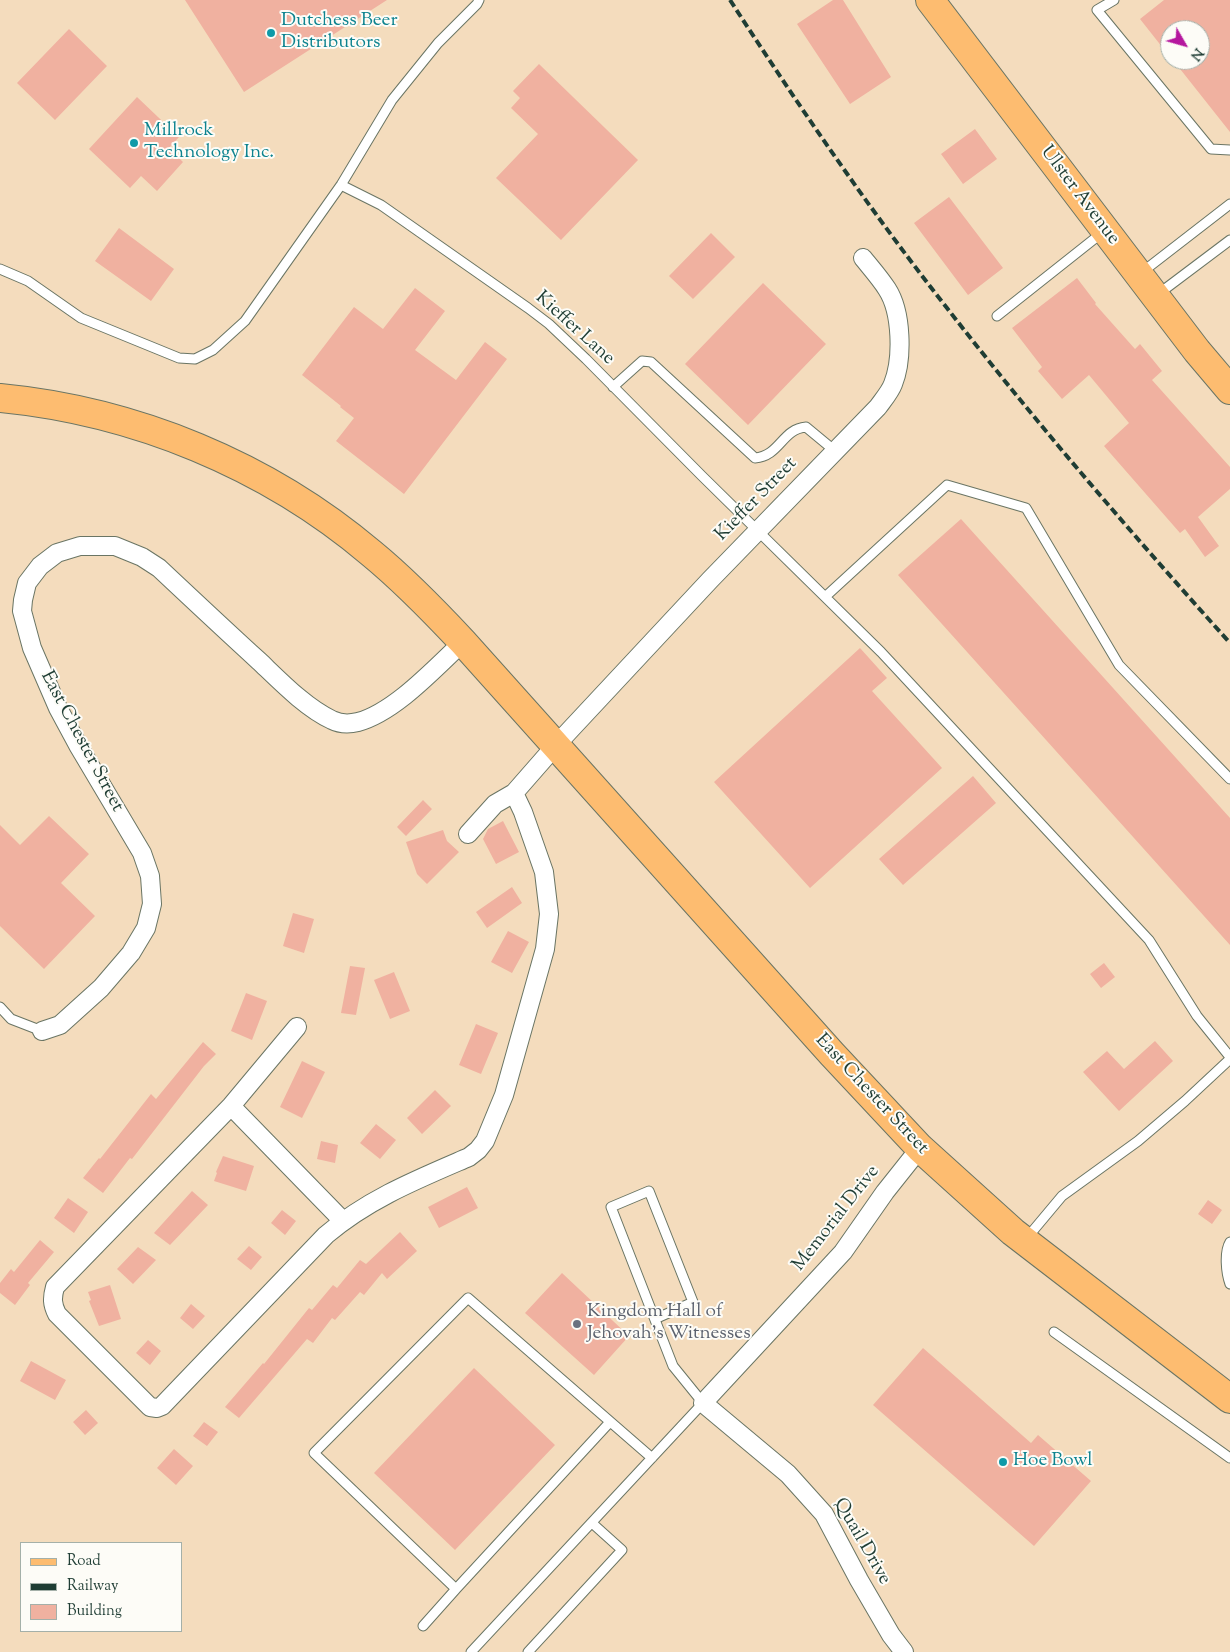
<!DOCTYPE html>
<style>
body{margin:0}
#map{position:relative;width:1230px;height:1652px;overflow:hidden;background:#f4dcbd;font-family:"Sorts Mill Goudy",serif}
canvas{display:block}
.legend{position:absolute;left:20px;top:1542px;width:162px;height:90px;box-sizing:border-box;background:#fdfcf7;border:1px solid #a4b0a9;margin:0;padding:6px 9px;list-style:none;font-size:15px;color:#1f3d34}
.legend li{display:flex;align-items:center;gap:10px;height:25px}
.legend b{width:25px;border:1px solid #a4b0a9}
.north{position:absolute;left:1160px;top:20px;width:50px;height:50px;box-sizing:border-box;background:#fdfcf7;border:1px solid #a4b0a9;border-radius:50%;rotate:128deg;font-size:14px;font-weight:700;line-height:20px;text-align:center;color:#1f3d34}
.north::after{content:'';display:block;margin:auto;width:18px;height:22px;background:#b5179e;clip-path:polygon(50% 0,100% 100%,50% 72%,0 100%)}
</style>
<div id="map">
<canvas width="1230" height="1652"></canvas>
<ul class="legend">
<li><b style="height:6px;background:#fdbc70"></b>Road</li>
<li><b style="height:6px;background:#1f3d34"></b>Railway</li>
<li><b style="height:14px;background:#f0b1a0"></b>Building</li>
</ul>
<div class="north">N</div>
</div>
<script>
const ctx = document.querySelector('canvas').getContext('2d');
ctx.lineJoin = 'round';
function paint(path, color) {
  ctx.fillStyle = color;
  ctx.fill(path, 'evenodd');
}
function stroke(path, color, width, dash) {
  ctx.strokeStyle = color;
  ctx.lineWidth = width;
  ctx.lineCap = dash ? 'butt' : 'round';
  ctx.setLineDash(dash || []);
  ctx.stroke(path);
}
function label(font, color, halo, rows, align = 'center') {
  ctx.font = font + ' "Sorts Mill Goudy",serif';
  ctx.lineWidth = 4;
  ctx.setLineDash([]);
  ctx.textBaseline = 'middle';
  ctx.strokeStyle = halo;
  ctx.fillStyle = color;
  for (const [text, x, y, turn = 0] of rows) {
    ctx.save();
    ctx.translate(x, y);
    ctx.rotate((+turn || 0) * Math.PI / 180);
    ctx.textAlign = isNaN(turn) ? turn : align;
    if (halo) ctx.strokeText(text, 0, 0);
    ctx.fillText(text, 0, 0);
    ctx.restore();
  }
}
paint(new Path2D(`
 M185 0H387L244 92Z
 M833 0H843L891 77 850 104 797 24Z
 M1164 0H1230V132L1173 60H1200V30H1170V57L1140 19Z
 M69 29 107 66 55 120 17 83Z
 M539 64 638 160 561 240 496 178 538 134 511 108 520 98 513 91Z
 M137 97 179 137 169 148 183 162 157 191 141 176 130 188 89 149Z
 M975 129 997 159 963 184 941 154Z
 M949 197 1003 268 968 295 914 223Z
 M119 228 174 269 151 301 95 261Z
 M711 233 735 257 693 299 669 276Z
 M1077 278 1096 303 1095 304 1135 349 1140 344 1162 371 1152 380 1230 467V489L1198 517 1219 546 1205 557 1185 529 1180 533 1104 446 1129 423 1089 375 1062 399 1038 371 1042 367 1012 328Z
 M763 283 826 344 748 425 685 364Z
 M415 288 445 311 415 350 456 380 485 342 507 359 404 494 336 441 354 418 340 407 341 406 302 375 354 307 383 329Z
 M961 519 1230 818V945L898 575Z
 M860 648 887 678 872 691 942 768 810 888 714 782Z
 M973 776 996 803 903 885 879 859Z
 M423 800 432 809 406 836 397 827Z
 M49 816 89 854 61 883 95 916 44 969 0 926V825L20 845Z
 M503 821 519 852 496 864 483 839 488 829Z
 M443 830 447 841 459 852 427 884 417 874 406 842Z
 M512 887 522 903 487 928 476 912Z
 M293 913 314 919 304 953 283 946Z
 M508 931 529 942 512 973 491 962Z
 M1104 963 1115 977 1101 988 1090 974Z
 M350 966 365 968 356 1015 341 1013Z
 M394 972 410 1011 390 1019 374 980Z
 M246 993 267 1001 252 1040 231 1031Z
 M476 1024 498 1033 481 1074 459 1065Z
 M1155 1041 1173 1061 1119 1111 1083 1072 1107 1051 1124 1069Z
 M203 1042 216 1054 204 1066 132 1159 130 1158 103 1193 83 1178 99 1158 100 1159 151 1094 156 1099Z
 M302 1061 325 1072 302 1118 280 1107Z
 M435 1090 451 1106 422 1134 407 1118Z
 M376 1124 396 1140 380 1159 360 1143Z
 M321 1141 338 1145 335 1163 317 1159Z
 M223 1156 254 1166 246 1191 214 1181 217 1173 216 1172Z
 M467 1187 478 1208 439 1228 428 1207Z
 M192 1191 208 1205 170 1245 154 1233Z
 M68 1198 88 1212 74 1233 54 1218Z
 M1208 1200 1222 1210 1212 1224 1198 1214Z
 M282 1210 296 1221 285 1235 271 1223Z
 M400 1232 417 1251 387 1279 382 1273 364 1295 360 1292 335 1320 332 1318 313 1343 307 1339 239 1418 225 1407 263 1363 264 1364 309 1308 312 1310 333 1285 337 1288 360 1260 366 1264Z
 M40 1240 54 1252 28 1283 30 1285 15 1305 0 1293V1283L11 1269 14 1272Z
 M249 1246 262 1257 251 1270 237 1259Z
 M138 1247 156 1260 133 1284 117 1269Z
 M562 1273 629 1336 594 1375 525 1313Z
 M110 1285 121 1319 99 1326 89 1301 91 1300 88 1292Z
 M191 1304 205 1316 193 1329 180 1318Z
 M148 1340 161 1351 150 1365 136 1353Z
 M923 1348 1031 1443 1038 1435 1091 1481 1034 1546 873 1405Z
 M31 1361 66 1380 55 1400 20 1381Z
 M474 1368 555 1445 455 1550 374 1473Z
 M86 1410 98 1423 85 1435 73 1422Z
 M204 1422 218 1432 207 1446 193 1436Z
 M174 1449 193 1466 176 1485 157 1468Z`), '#f0b1a0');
const service = new Path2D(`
 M1114 0 1097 10 1211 149 1230 150
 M341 185 381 205 528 308 549 324 586 359 702 476 881 652 1149 940 1197 1016 1230 1057
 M0 269 28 281 81 318 179 358 195 359 213 350 245 321 341 185 392 100 438 43 477 4 479 0
 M1141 273 1230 204
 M1157 295 1230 240
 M997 316 1103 232
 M613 387 642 361 651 362 755 458C780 456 782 429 806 427L835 451
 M825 597 947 485 1026 508 1119 665 1230 779
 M0 1007 11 1019 42 1031
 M1026 1239 1062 1196 1138 1141 1185 1101 1230 1059
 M1230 1242C1224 1252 1226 1273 1230 1284
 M1054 1332 1230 1458
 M456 1589 610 1422
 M423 1626 456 1589 314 1453 468 1298 652 1458
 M471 1652 703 1403 673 1366 611 1207 649 1191 693 1302 655 1319
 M528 1652 622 1550 592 1523`);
const minor = new Path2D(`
 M468 834 495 804 514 793 556 745 710 580 878 407C883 400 890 392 893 384 903 359 902 312 887 289 880 278 871 268 863 258
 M297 1027 231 1106 55 1287C52 1298 52 1304 57 1314L150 1407 157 1408 162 1406 326 1235C368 1199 418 1179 469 1157L478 1150 485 1141 504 1095 545 949 549 914 544 872 523 812 514 793
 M42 1031 60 1025 101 988 131 953 146 928 152 904 150 876 142 853 79 747 58 708 32 648 22 611 23 600 27 583 40 566 57 553 80 546H115L142 557 159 568C192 599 225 630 259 661 280 681 306 708 332 720 340 724 350 724 358 722 395 712 435 668 463 642
 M231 1106 343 1221
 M904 1652 891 1635 859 1580 824 1514 788 1474 703 1403 843 1252 885 1192 920 1148`);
const primary = new Path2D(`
 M930 0 1197 351 1230 390
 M0 398C135 411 267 465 371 553 404 580 434 611 463 642L832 1054 920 1148 1013 1232 1230 1399`);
stroke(service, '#6a7564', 11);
stroke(minor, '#6a7564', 20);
stroke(primary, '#6a7564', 30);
stroke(service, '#fff', 9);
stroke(minor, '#fff', 18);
stroke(primary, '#fdbc70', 28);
stroke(new Path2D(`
 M730 0C798 105 869 209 947 308 1037 424 1132 534 1230 643`), '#1f3d34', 4, [8, 4]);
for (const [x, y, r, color] of [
 [271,33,5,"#0f9aa8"],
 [134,143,5,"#0f9aa8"],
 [577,1324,5,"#6b7280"],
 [1003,1462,5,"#0f9aa8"]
]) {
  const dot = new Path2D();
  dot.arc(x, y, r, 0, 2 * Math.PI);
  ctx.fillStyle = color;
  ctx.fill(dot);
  stroke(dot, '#fdfcf7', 2);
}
label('19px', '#0d838f', '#fdfcf7', [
 ["Dutchess Beer",281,22],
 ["Distributors",281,44],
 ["Millrock",144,132],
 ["Technology Inc.",144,154],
 ["Hoe Bowl",1013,1462]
], 'left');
label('19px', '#1f3d34', '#fdfcf7', [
 ["Ulster Avenue",1079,196,53],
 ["Kieffer Lane",574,329,42],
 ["Kieffer Street",757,500,-46],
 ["East Chester Street",81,742,62],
 ["East Chester Street",871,1095,47],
 ["Memorial Drive",837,1219,-52],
 ["Quail Drive",861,1542,60]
]);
label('19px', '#5b616d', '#fdfcf7', [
 ["Kingdom Hall of",587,1313],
 ["Jehovah's Witnesses",587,1335]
], 'left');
</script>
